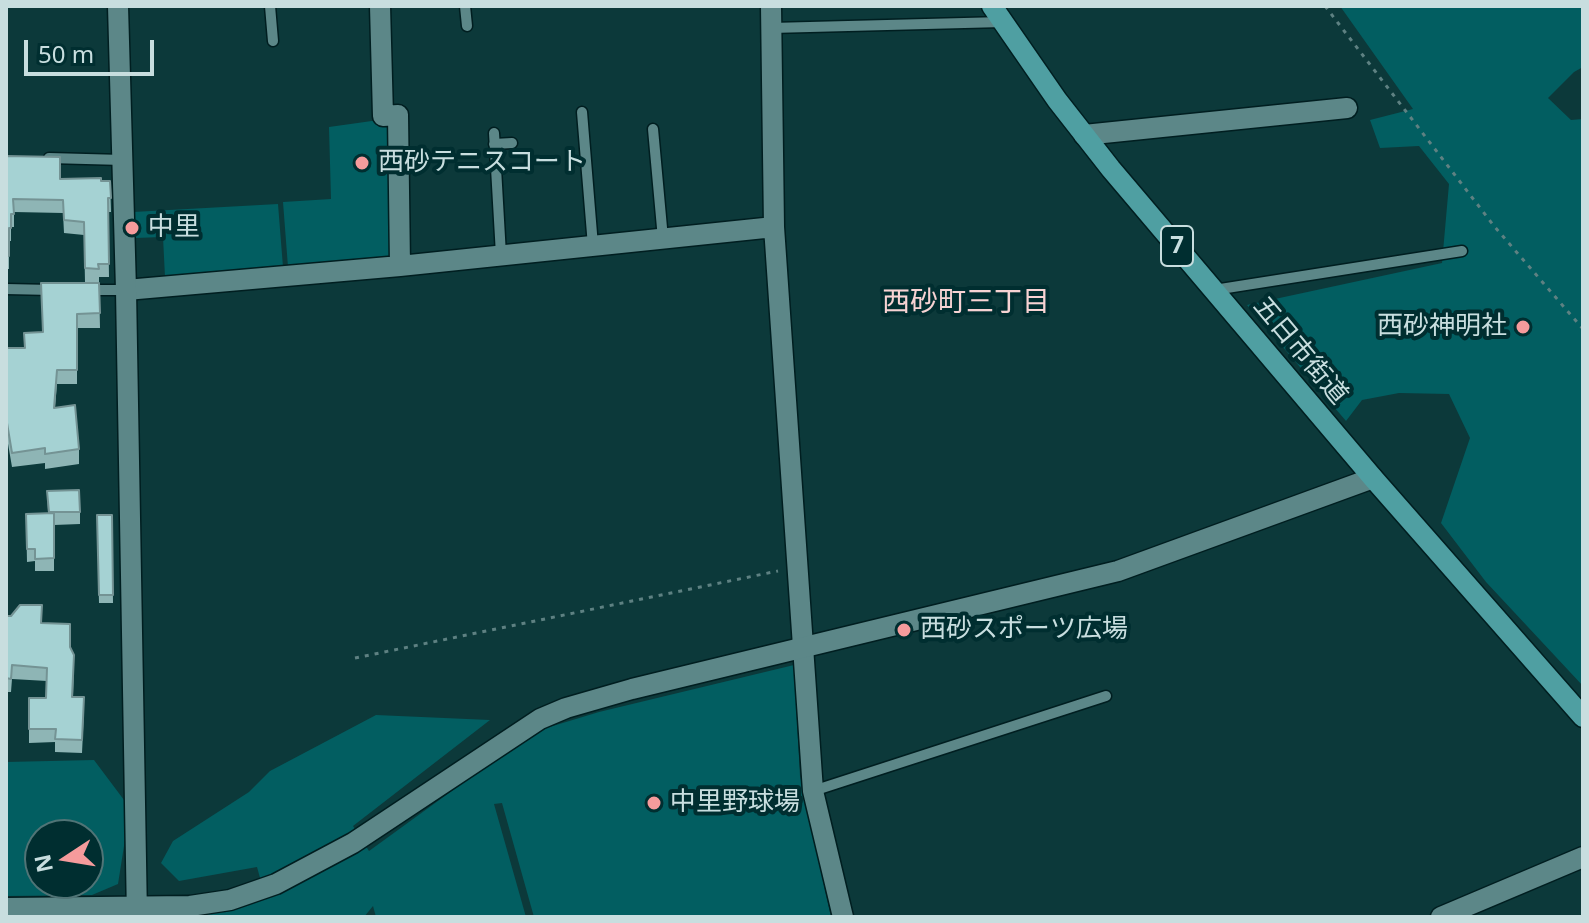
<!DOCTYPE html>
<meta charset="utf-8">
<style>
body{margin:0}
#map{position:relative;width:1589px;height:923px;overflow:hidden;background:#0c393a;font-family:"Noto Sans",sans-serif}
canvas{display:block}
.frame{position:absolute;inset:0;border:8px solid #c8dedf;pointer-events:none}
.north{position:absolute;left:24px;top:819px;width:80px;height:80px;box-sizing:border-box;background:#002e30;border:2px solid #507476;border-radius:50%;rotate:258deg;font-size:22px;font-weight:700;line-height:32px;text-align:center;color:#c8dedf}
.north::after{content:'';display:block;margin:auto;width:28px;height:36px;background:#f59b9c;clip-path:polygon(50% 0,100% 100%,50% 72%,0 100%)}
.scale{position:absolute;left:24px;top:40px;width:130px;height:36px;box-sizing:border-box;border:4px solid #c8dedf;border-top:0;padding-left:10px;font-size:24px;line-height:28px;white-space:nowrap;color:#c8dedf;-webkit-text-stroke:6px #002e30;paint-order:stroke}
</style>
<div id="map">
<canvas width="1589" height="923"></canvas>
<div class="frame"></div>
<div class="north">N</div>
<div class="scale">50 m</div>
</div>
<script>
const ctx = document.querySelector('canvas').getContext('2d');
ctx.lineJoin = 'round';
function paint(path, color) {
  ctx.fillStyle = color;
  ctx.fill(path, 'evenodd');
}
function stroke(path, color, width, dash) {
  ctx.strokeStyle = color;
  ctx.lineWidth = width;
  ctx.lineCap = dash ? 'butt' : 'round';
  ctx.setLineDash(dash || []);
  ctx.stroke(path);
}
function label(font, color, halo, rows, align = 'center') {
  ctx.font = font + ' "Noto Sans","Noto Sans JP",sans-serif';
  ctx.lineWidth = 8;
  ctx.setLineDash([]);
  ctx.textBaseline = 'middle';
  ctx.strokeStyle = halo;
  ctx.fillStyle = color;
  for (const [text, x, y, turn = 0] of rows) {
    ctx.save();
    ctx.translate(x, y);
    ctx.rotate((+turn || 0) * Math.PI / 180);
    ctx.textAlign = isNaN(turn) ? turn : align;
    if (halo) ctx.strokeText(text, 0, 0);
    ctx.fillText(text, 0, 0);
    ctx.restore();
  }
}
paint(new Path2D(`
 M1340 6H1583V67L1574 72 1548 98 1571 120 1583 119V686L1486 582 1441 523 1470 438 1449 394 1399 393 1362 400 1346 421 1247 305 1442 263 1449 184 1419 146 1380 148 1370 120 1413 109Z
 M393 118V257L288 267 283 202 331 199 329 127Z
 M278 204 283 267 165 277 163 237 135 238 133 212Z
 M794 665 800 776 831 917H534L502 803 494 804 526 917H376L373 906 364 917H198L265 896 257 867 179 881 161 863 173 841 249 792 270 771 376 715 490 720 353 826 369 851 533 732 599 712Z
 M94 760 130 808 118 884 92 895 6 896V762ZM40 835H88V883H40Z`), '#025e61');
const lane = new Path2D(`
 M270 6 273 41
 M465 6 467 26
 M771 28 1003 22
 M582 112 593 246
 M653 129 663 239
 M494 133 501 255
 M494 144 512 143
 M49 158 123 160
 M6 289 52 290
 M88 290H126
 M1214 290 1462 251
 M813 791 1106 696`);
const street = new Path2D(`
 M380 6 383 116 398 115 400 266
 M771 6 774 227 813 791 843 917
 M1084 135 1347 108
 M126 290 400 266 774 227`);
const secondary = new Path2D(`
 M118 6 126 290 137 917
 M6 908 190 906 230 900 276 884 353 843 540 719 566 708 632 689 1118 571 1373 478
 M1441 917 1583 857`);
const primary = new Path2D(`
 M992 6 1057 100 1111 169 1373 478 1583 717`);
stroke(lane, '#001e20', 13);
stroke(street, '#001e20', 23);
stroke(secondary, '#001e20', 23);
stroke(primary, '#001e20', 23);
stroke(new Path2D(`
 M1325 6 1494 226 1583 329
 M355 658 778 571`), '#5e8182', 3, [4, 6]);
stroke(lane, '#5c8788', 10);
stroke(street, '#5c8788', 20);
stroke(secondary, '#5c8788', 20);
stroke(primary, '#4f9fa2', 20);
paint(new Path2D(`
 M6 156 60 179 110 181 111 212H108L109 277H99V282H85L84 235 64 233 63 213 14 212V227H11V241H9V269H6Z
 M99 283 100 328H77V384H57L55 408 79 449V464L45 469V463L12 467 6 432V348H24V333L42 332Z
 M47 491 80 512V524L54 525V571H35V561L27 562 26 514 48 513Z
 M97 515H112L113 603H99Z
 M6 616 42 623 70 648 74 668 73 697 84 711 82 753 55 752V742L29 743V698H46L47 681 12 679 11 692H6Z`), '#8eb5b5');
const building = new Path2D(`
 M6 156 60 157V179L101 178V181H110L111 198H108L109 264H98L99 269 85 268 84 222 64 220 63 200 13 199 14 214H11V228H9V256H6Z
 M41 283H99L100 313 77 314V370H57L54 408 75 405 79 449 45 454V448L12 453 6 417V348H25L24 333 43 332Z
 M79 490 80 512H49L47 491Z
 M54 513V558L35 559V549H27L26 514Z
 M97 515H112L113 595H99Z
 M20 605H42L41 623 70 624V647L74 655 72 697H84L82 740 55 739 56 729H29V698H46L47 668 12 665 11 679 6 678V616H11Z`);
paint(building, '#a5d2d3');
stroke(building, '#749394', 2);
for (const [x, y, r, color] of [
 [362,163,8,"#f59b9c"],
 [132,228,8,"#f59b9c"],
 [1523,327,8,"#f59b9c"],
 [904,630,8,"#f59b9c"],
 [654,803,8,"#f59b9c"]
]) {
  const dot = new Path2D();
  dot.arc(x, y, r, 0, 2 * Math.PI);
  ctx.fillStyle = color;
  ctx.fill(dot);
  stroke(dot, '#002e30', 3);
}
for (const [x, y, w] of [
 [1177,246,32]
]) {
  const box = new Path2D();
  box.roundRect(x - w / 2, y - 20, w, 40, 6);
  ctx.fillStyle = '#002e30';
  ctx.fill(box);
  stroke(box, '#c8dedf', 2);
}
label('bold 24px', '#c8dedf', null, [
 ["7",1177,246]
]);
label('26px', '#c8dedf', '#002e30', [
 ["西砂テニスコート",378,163],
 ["中里",148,228],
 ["西砂神明社",1507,327,"right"],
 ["西砂スポーツ広場",920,630],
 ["中里野球場",670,803]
], 'left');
label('26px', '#c8dedf', '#002e30', [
 ["五日市街道",1300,351,50]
]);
label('28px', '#f7d3d3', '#002e30', [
 ["西砂町三丁目",966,303]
]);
</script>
